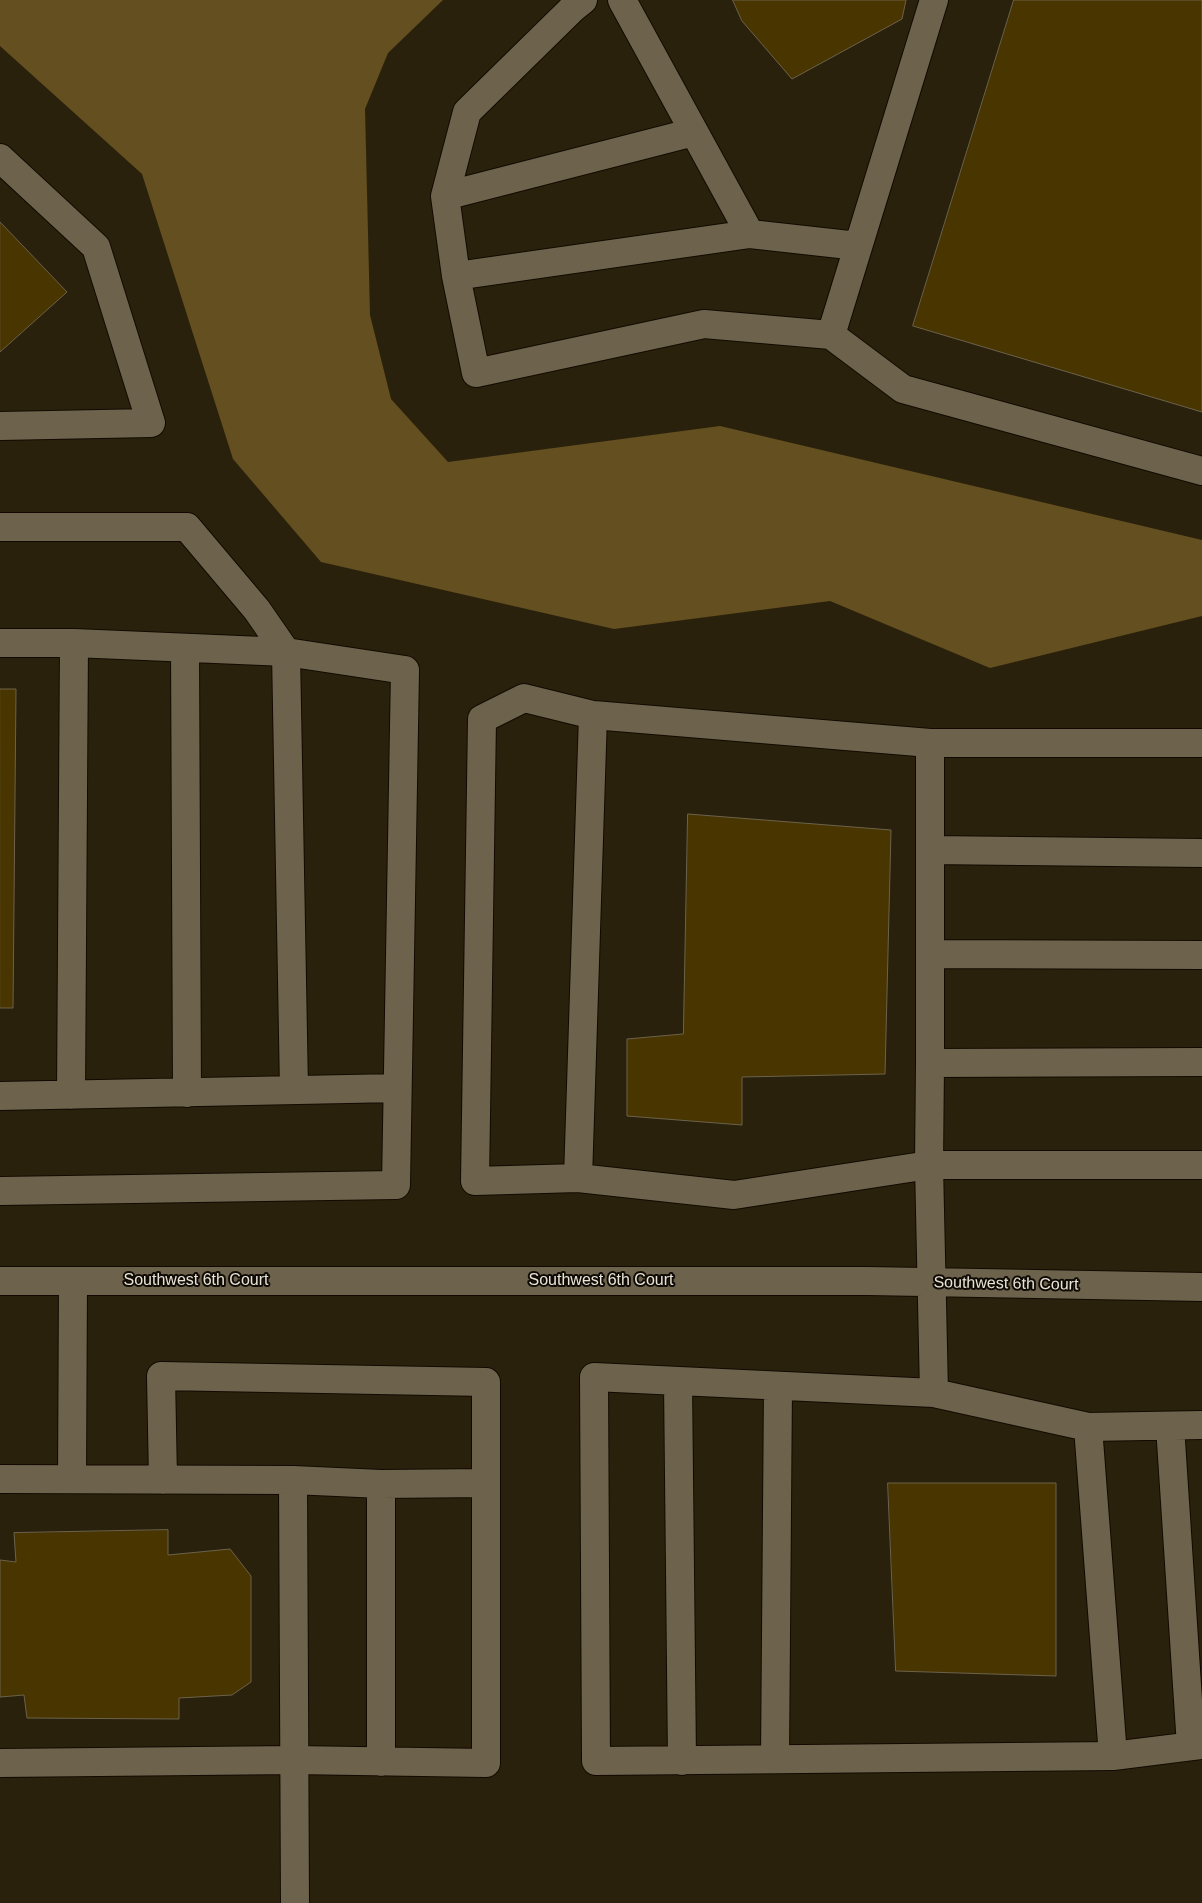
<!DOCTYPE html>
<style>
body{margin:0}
canvas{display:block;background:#2a210c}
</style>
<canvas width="1202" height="1903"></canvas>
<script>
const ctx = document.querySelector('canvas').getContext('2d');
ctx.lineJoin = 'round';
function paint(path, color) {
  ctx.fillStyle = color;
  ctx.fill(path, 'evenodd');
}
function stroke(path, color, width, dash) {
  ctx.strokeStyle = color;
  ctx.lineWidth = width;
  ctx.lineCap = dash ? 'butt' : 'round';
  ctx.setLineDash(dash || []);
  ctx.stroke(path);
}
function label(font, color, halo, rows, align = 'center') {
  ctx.font = font + ' Helvetica,sans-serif';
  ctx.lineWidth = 4;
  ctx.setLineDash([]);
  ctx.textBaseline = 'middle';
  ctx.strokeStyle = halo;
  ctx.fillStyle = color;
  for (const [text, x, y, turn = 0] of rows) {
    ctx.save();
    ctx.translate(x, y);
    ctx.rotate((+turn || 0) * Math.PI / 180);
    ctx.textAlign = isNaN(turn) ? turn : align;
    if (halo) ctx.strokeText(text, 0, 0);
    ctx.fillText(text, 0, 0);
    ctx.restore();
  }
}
paint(new Path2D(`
 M0 0H443L388 53 365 109 370 315 391 399 448 462 720 426 1202 540V616L990 668 830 601 614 629 321 562 233 459 142 174 0 46Z`), '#634f1f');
const building = new Path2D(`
 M733 0H906L902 19 792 79 742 21Z
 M1014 0H1202V412L913 326Z
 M0 222 67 292 0 352Z
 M0 689H16L13 1008H0Z
 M688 814 891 830 885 1074 742 1077V1125L627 1116V1039L683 1034Z
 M888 1483H1056V1676L896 1671Z
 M168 1530V1555L230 1549 251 1576V1682L232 1695 179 1698V1719L27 1718 24 1695 0 1697V1560L16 1562 14 1533Z`);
paint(building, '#483500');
stroke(building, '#6c624b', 1);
const minor = new Path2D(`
 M583 0 573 8 467 112 445 196 456 276 476 373 704 324 831 335 903 389 1202 471
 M622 0 750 234 858 246
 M0 158 96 247 151 423 0 426
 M445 196 694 132
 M456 276 750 234
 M831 335 934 0
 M0 527H187L257 610 286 652 405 670 396 1185 0 1191
 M0 643H74L286 652 294 1090
 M185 648 187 1093
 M930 743 593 715 578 1178 734 1195 929 1165 930 1063 1202 1062
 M930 850 1202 853
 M930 954 1202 955
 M930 1063V743H1202
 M71 1095 74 643
 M0 1096 397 1088
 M578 1178 475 1181 482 719 524 698 593 715
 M0 1281H868L1202 1287
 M678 1381 682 1761
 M934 1393 929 1165H1202
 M1202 1425 1088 1427 934 1393 594 1377 596 1761 1113 1756 1202 1745
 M1170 1426 1191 1746
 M1088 1427 1113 1756
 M0 1479 293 1480 295 1903
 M72 1479 73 1281
 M293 1480 381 1484V1762
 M381 1484 486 1483
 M775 1759 778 1386
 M0 1763 294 1760 486 1763V1382L161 1376 163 1480`);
stroke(minor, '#120a00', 30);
stroke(minor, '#6d634c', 28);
label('16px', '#eae4d8', '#0f0b04', [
 ["Southwest 6th Court",196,1281],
 ["Southwest 6th Court",601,1281],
 ["Southwest 6th Court",1006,1284,1]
]);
</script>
